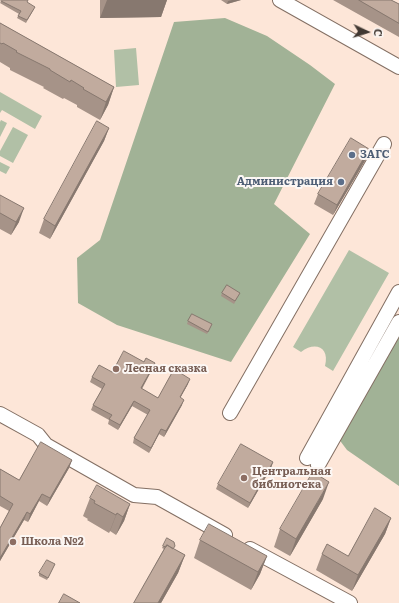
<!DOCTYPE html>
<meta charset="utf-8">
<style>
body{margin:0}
#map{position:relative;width:399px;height:603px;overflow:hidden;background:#fde6d8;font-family:Literata,serif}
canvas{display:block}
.north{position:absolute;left:347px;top:12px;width:40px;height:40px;-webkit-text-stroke:3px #fcf7f4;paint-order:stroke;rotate:94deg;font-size:11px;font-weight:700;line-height:16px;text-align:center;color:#413832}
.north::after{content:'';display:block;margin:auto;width:14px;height:18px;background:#413832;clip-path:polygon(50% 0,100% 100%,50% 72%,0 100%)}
</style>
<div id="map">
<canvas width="399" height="603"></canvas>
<div class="north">С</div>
</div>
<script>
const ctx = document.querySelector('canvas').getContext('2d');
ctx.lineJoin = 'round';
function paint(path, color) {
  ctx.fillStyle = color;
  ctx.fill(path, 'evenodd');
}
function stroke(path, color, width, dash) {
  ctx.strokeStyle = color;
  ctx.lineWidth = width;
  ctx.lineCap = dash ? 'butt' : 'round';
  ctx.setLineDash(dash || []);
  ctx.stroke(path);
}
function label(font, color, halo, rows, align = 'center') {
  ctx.font = font + ' Literata,serif';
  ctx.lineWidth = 4;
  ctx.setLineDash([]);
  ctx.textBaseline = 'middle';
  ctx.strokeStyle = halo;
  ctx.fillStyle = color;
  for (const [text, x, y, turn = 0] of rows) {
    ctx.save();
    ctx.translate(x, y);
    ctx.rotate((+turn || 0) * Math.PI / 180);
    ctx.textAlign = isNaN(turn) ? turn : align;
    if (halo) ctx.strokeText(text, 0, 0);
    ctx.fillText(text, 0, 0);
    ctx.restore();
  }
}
paint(new Path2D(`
 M136 48 139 85 116 87 114 50Z
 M0 92 42 116 35 129 2 110 0 113Z
 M1 120 7 123 0 137V122Z
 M13 127 28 135 13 163 0 156V151Z
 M0 162 10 167 6 174 0 171Z
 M349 250 389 273 333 371 325 366C330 347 315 341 301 352L293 347Z`), '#b1c0a6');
paint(new Path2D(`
 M225 18 267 36 310 65 335 84 274 204 310 234 231 362 117 325 78 303 77 258 100 240 174 22Z
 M399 333V486L347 450 329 426 368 388Z`), '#a1b296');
const minor = new Path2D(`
 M280 0 399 67
 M230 413 384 144
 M0 414 38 435 46 445 134 495 157 497 225 535
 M307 458 399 292
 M318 465 399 322
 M250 549 350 603`);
stroke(minor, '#836f63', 16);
stroke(minor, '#fff', 14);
paint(new Path2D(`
 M2 0 27 3 34 9 26 23 17 18 19 14 0 3Z
 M100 0H167L161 17 100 18Z
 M221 0H241L227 4Z
 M333 0H391L399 4V37Z
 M0 23 114 87 108 105 100 120 77 107V105L64 98 63 99 43 88 44 87 10 70V68L0 62Z
 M109 128 104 141 50 239 39 233 44 219Z
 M369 149 366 159 333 215 314 204 318 194Z
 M0 195 19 222 11 235 0 229Z
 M222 293H240L234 304 221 296Z
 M188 321 212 324 207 334 187 324Z
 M144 362 155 363 153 368 142 389 158 398 188 384 180 398 182 405 164 437 159 434 149 453 133 443 134 438 148 415 132 406 118 430 108 424 109 420 91 410 93 405 102 389 90 382 92 377 112 372Z
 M72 460 69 468 47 506 39 501 28 522 24 520 0 561V528L9 511 0 506V469L19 480Z
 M273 462 271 468 248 508 216 489 218 484Z
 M90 498 130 504 124 521 116 535 110 531 109 533 87 520 88 519 83 516Z
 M323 499 290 556 274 547 280 529Z
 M391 518 385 534 352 591 316 570 322 554 348 556Z
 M200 540 267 556 260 574 251 590 194 558Z
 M163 546 174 549 185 555 178 573 161 603H134L164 549 162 548Z
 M55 564 47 580 39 576V573Z`), '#a69388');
paint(new Path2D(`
 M107 0H167L161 17 100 18Z
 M232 0H241L227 4 228 1Z
 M114 87 108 105 100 120 106 102Z
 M109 128 104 141 50 239 55 226Z
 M369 149 366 159 333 215 337 205Z
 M24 208 19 222 11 235 16 222Z
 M155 363 153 368 139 393 141 388Z
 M190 379 188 384 178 402 180 397Z
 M184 400 182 405 164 437 166 431Z
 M134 401 132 406 118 430 120 425Z
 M161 429 159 434 149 453 151 448Z
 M72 460 69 468 47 506 50 498Z
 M273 462 271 468 248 508 250 503Z
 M329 482 323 499 290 556 296 539Z
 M42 494 39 501 28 522 30 514Z
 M130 504 124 521 116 535 123 517Z
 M27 512 24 520 0 561V558Z
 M117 513 110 531 109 533 116 515Z
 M391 518 385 534 352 591 358 575Z
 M185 555 178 573 161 603H158Z
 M267 556 260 574 251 590 258 572Z`), '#87786f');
const building = new Path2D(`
 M2 0H28L27 2 35 7 27 20 18 16 21 11 1 1Z
 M359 0H391L399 4V23Z
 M0 23 114 87 106 102 83 89 84 88 71 80 70 82 50 70V69L16 52 17 51 3 43 2 44 0 43Z
 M97 121 109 128 55 226 44 219Z
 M351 138 369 149 337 205 318 194Z
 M0 195 24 208 16 222 0 213Z
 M227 285 240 293 235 301 222 293Z
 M192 314 212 324 208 332 188 321Z
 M124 351 144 362 146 358 155 363 141 388 158 398 174 369 190 379 180 397 184 400 166 431 161 429 151 448 134 438 150 410 134 401 120 425 109 419 112 415 93 405 105 384 92 377 99 365 112 372Z
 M41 442 72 460 50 498 42 494 30 514 27 512 0 558V528L13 504 0 496V469L19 480Z
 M241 444 273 462 250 503 218 484Z
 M313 472 329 482 296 539 280 529Z
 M97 485 130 504 123 517 117 513 116 515 94 503 95 501 90 498Z
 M375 508 391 518 358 575 322 554 327 544 348 556Z
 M209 524 267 556 258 572 200 540Z
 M167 538 174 542 175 546 173 549 167 545 166 547 163 546Z
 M167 545 185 555 158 603H134Z
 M47 560 55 564 48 578 39 573Z
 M64 594 80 603H59Z`);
paint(building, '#c1ab9e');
stroke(building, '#87786f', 1);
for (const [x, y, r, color] of [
 [352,155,4,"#5c6f8a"],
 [341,182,4,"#5c6f8a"],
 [116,369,4,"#8d6e63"],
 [244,478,4,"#8d6e63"],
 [13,542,4,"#8d6e63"]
]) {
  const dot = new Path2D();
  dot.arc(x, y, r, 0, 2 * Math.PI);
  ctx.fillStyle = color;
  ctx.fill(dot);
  stroke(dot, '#fcf7f4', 1.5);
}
label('bold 11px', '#4e5e75', '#fcf7f4', [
 ["ЗАГС",360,155],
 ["Администрация",333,182,"right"]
], 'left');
label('bold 11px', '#785e54', '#fcf7f4', [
 ["Лесная сказка",124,369],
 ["Центральная",252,472],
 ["библиотека",252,485],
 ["Школа №2",21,542]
], 'left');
</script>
